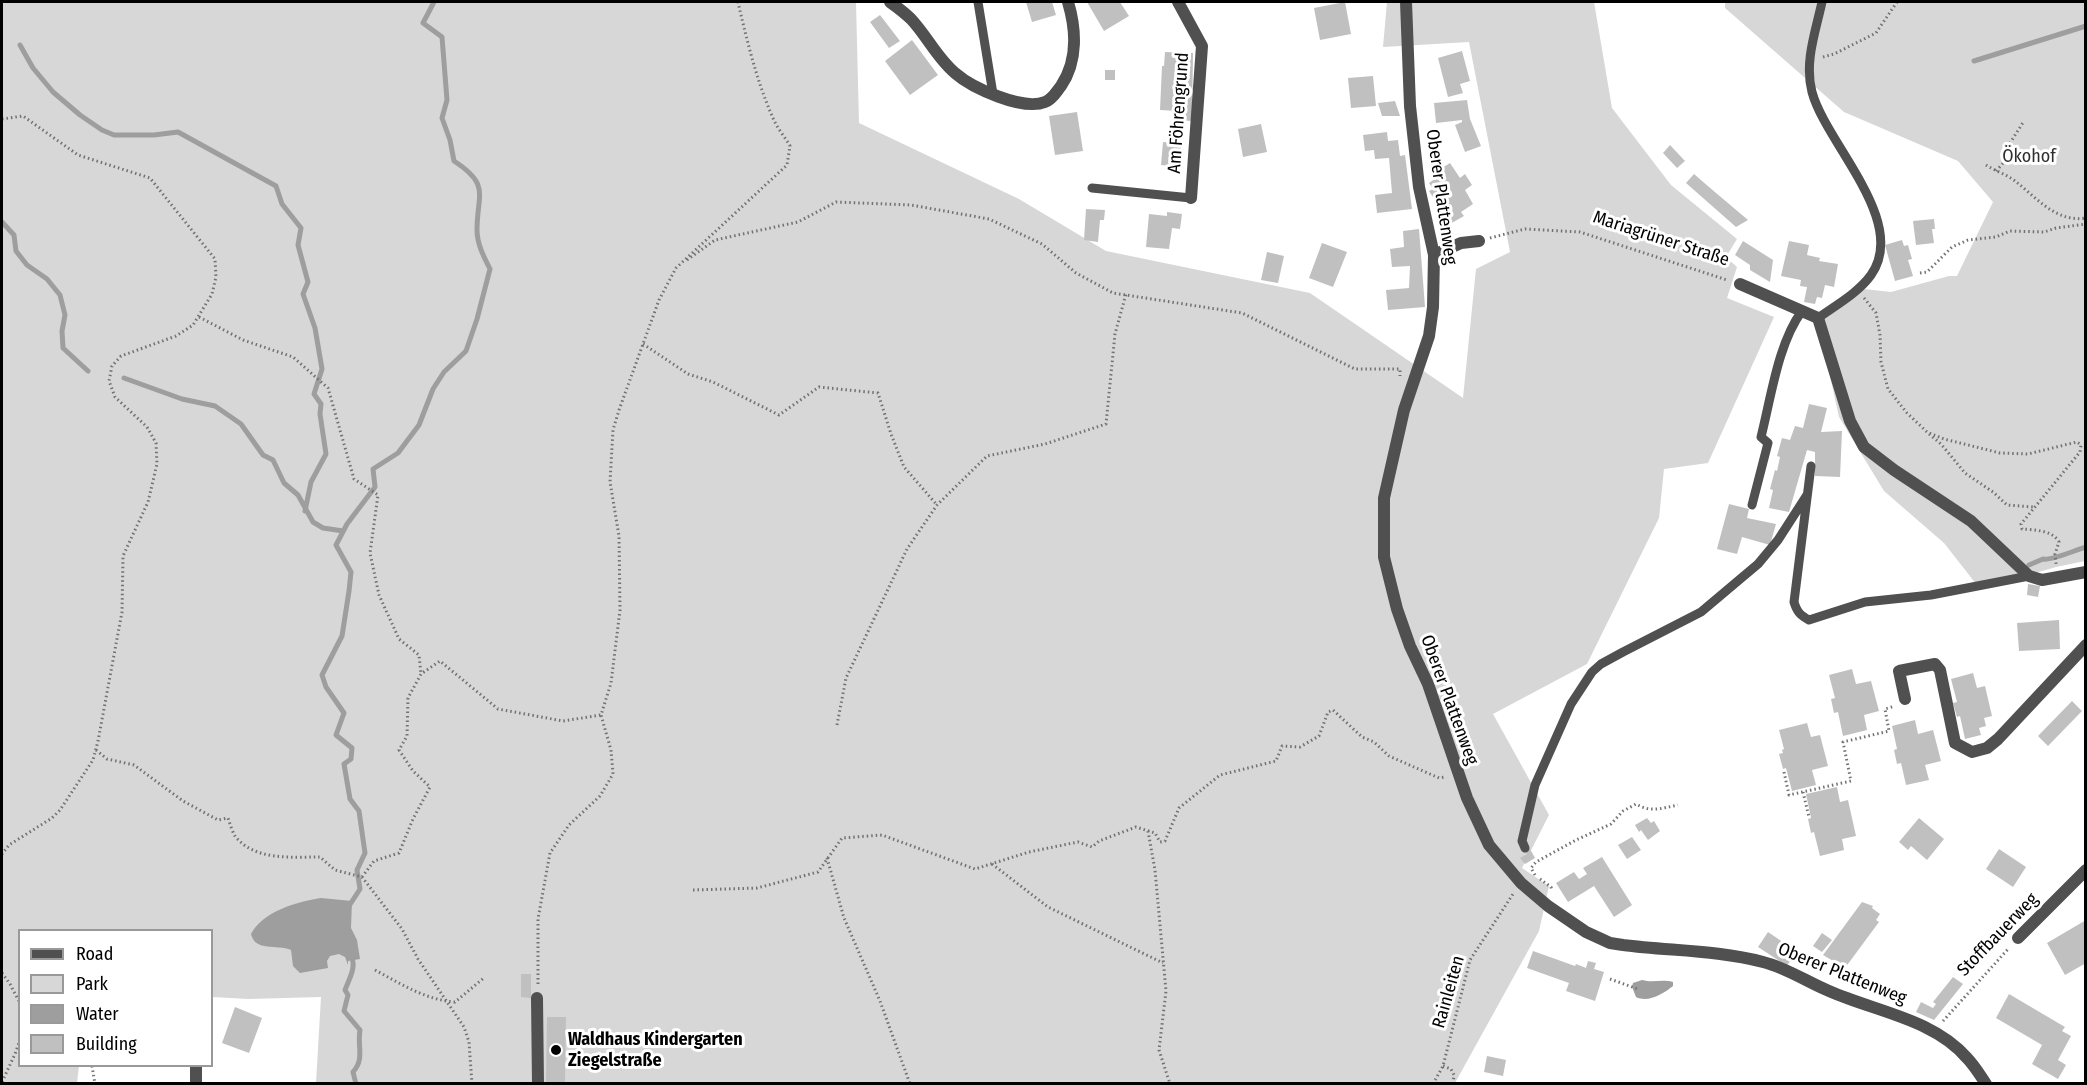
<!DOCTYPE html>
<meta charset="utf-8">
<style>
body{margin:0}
#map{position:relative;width:2087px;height:1085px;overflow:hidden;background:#fff;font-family:"Fira Sans Condensed",sans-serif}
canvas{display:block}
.frame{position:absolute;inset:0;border:3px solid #000;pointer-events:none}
.legend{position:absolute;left:18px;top:929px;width:195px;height:138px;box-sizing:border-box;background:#fff;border:2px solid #999;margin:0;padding:8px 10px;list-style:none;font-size:18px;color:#000}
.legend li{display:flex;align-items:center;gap:12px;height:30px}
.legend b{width:30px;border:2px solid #999}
</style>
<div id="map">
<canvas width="2087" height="1085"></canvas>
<div class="frame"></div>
<ul class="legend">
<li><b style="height:8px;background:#505050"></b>Road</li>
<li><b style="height:16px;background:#d7d7d7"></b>Park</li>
<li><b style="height:16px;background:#9e9e9e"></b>Water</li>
<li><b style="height:16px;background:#c0c0c0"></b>Building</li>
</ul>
</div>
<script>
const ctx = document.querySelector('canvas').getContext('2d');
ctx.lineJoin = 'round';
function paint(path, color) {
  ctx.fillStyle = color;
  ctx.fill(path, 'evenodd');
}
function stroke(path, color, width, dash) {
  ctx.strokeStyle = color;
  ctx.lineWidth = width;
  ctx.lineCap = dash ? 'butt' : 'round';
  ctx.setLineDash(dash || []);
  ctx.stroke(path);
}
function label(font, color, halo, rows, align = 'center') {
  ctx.font = font + ' "Fira Sans Condensed",sans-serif';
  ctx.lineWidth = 6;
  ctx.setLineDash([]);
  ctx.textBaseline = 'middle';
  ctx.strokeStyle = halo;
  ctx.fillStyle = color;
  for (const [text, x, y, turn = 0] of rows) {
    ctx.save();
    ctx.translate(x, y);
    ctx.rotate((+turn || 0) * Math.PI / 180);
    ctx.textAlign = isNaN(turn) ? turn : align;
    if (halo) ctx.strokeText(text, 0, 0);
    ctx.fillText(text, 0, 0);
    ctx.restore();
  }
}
paint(new Path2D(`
 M2 2H856L859 123 1019 199 1106 251 1310 293 1463 398 1476 269 1510 252 1469 42 1383 47 1387 2H1594L1612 108 1671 185 1737 239 1726 257 1737 267 1727 298 1774 317 1708 463 1664 469 1659 518 1587 664 1493 714 1549 815 1522 868 1549 886 1539 931 1455 1083H316L321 997 248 999 212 997V930H20V1066H79L77 1083 2 1084Z
 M1725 2H2085V561L2056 567 1980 589 1944 543 1884 491 1839 417 1821 335 1823 319 1864 289 1891 292 1949 276H1957L1993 202 1958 161 1844 112 1725 8Z`), '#d7d7d7');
paint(new Path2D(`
 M321 898 352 901 351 928 357 940 360 959 348 961V965L345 957 339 954 330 956 327 961 328 968 300 973 293 966 291 950C277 944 255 952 251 934 263 911 297 902 321 898Z
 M1642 980C1653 983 1662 979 1673 982V986C1663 994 1648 1003 1636 997L1632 987 1633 983Z`), '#9e9e9e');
stroke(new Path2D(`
 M20 45 33 68 53 92 80 115 102 130 114 135H154L178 132 276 186 282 204 301 228 298 245 308 282 303 294 315 328 322 369 314 394 321 404 320 414 326 454 311 482 305 511
 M1974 61 2086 26
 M2 222 14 235 16 251 27 265 47 279 60 295 65 315 62 331 63 348 88 371
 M124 378 182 399 215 406 241 424 263 455 273 460 284 483 298 495 313 522 323 528 343 531
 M2029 565 2043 559C2052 561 2075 550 2086 547
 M349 906 360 889 357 870 365 853 359 811 350 799 344 764 351 759 352 748 336 735 344 713 326 687 322 675 342 636 349 591 351 572 336 545 347 524 375 487 373 469 398 453 419 425 433 389 444 372 466 351 477 319 490 269C484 257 477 244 477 230 477 194 491 185 454 161L450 140 442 118 447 100 442 37 423 23 434 2
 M351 955C357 967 349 979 345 990L348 995 344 1011 360 1030C357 1046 365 1059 353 1072L356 1084`), '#9e9e9e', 5);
paint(new Path2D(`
 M1026 2H1052L1056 15 1032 22Z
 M1087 2H1120L1129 16 1104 31Z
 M1345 2 1351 34 1320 40 1314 8Z
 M880 15 900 41 889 48 870 22Z
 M912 40 938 75 910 95 885 61Z
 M1462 51 1470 81 1460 84 1463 93 1448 97 1438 58Z
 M1165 52 1193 53 1192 121 1176 120 1177 111 1160 110 1162 66H1164Z
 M1105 70H1115V80H1105Z
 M1373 76 1376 106 1351 108 1348 78Z
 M1467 100 1470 119 1481 146 1465 152 1455 125 1462 122V120L1436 123 1434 103Z
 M1395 101 1400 116H1382L1378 103Z
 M1077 112 1083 151 1055 155 1049 116Z
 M1261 124 1267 152 1243 157 1238 129Z
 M1387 132 1388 141 1398 140 1400 156 1405 155 1412 209 1377 213 1375 195 1392 193 1389 158 1375 159 1374 150 1365 151 1363 135Z
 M1163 142 1181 144 1179 167 1161 165Z
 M1670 145 1685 161 1677 168 1663 153Z
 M1450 163 1460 178 1465 174 1472 185 1465 190 1473 204 1461 212 1464 216 1450 224 1429 191 1433 189 1429 183 1439 176 1437 171Z
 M1694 174 1709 187 1748 220 1736 227 1686 183Z
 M1086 209 1105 210 1104 220H1100L1098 242 1084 240Z
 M1167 212 1182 214 1180 229 1172 228 1169 249 1146 247 1149 214 1167 216Z
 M1934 219 1935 229H1932L1934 243 1916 245 1913 221Z
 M1419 229 1425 307 1388 310 1386 290 1409 288 1410 266 1392 267 1390 249 1404 247 1403 231Z
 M1902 240 1904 246 1908 245 1912 259 1908 260 1913 276 1895 281 1885 245Z
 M1743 241 1773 260 1770 282 1750 270V265L1735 255Z
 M1789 241 1809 245 1807 255 1820 258 1819 261 1838 264 1834 287 1825 285 1822 298 1817 297 1815 304 1804 302 1807 287 1800 286 1801 280 1781 276Z
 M1322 243 1347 252 1333 287 1309 278Z
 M1267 252 1284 256 1278 283 1261 280Z
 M1809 404 1827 408 1821 432 1842 431 1840 477 1815 476V452L1807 450 1789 512 1769 508 1773 490 1770 489 1775 470 1777 471 1780 457 1777 456 1782 438 1790 440 1795 426 1803 428Z
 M1729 504 1749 509 1747 518 1776 524 1770 545 1742 537 1737 554 1717 549Z
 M2028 584 2040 586 2038 597 2027 595Z
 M2059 620 2060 649 2019 651 2017 623Z
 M1852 669 1856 684 1871 681 1879 711 1864 715 1867 730 1843 736 1838 712 1834 713 1831 699 1835 698 1829 675Z
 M1973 673 1977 688 1985 686 1992 716 1984 718 1986 726 1979 728 1981 735 1965 739 1960 716 1957 717 1953 703 1957 702 1951 679Z
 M2072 701 2082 711 2048 746 2038 736Z
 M1915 720 1918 734 1933 730 1941 761 1925 765 1929 780 1906 785 1901 763 1897 764 1894 750 1897 749 1892 726Z
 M1807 723 1811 737 1820 735 1828 766 1812 770 1816 785 1792 791 1786 768 1783 769 1779 754 1783 753 1782 750 1784 749 1779 730Z
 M1837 787 1840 802 1848 800 1856 836 1842 839 1844 850 1820 856 1814 832 1811 833 1808 819 1811 818 1806 794Z
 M1647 818 1651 823 1654 821 1660 831 1648 840 1641 830 1639 832 1635 825Z
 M1919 818 1944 839 1927 860 1911 846 1908 850 1899 842Z
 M1632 837 1641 850 1627 859 1618 845Z
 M1530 849 1535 858 1525 864 1520 858 1527 854 1525 851Z
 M1999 849 2026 867 2013 887 1986 869Z
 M1602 857 1632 905 1614 917 1594 886 1568 902 1556 883 1574 872 1579 879 1587 874 1583 868Z
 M1862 902 1873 906 1872 908 1880 914 1876 920 1879 922 1845 968 1823 955Z
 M2086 920V963L2065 975 2047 943Z
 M1768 932 1796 951 1787 966 1758 947Z
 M1822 933 1832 940 1822 952 1813 946Z
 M1533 951 1575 966 1576 964 1586 968 1588 961 1596 963 1594 969 1604 972 1595 1001 1566 991 1569 983 1527 968Z
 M521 974H531V998L521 997Z
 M1953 977 1963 984 1934 1020 1916 1012 1921 1002 1933 1008 1936 1004 1933 1002Z
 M2009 994 2065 1027 2062 1031 2071 1036 2058 1060 2066 1065 2058 1079 2032 1064 2042 1045 1996 1018Z
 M235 1007 262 1018 249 1053 222 1043Z
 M547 1017H566L565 1084H546Z
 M1487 1056 1506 1060 1503 1076 1484 1072Z`), '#c0c0c0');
stroke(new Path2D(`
 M1823 57 1834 54 1876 33 1897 2
 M2 119 23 116 78 155 150 178 215 259 216 277 212 294 193 325 176 336 121 356 112 366 109 381 115 397 147 427 156 443 157 464 148 502 123 556 122 612 98 741 93 760 60 810 52 818 9 845 2 854
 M1986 165C1995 171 2006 174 2015 181 2036 197 2056 223 2086 218
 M1996 171 2004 162 2010 143 2024 121
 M1490 238 1525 229 1580 232 1727 280
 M687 260 715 240 798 222 836 202 911 205 989 219 1042 244 1076 273 1113 293 1242 313 1355 369H1400V376
 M1920 273 1927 272 1952 247 1968 240 1996 237 2010 231 2044 232 2056 228 2086 224
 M1864 298 1876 313 1880 335 1881 362 1888 389 1907 413 1927 432 1944 439 2000 453 2028 454 2077 442 2081 445 2080 452 2021 524 2022 529C2035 530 2052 530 2059 542L2055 554 2056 564
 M199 317 243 340 293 357 328 388 354 479 378 495 370 553 379 595 399 639 419 655 421 674
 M643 344 688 374 713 382 779 415 819 387 878 393 891 434 904 467 937 505
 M1929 434 1941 444 1965 473 1993 492 2007 505 2033 507
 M837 725 846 678 907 549 937 505 987 456 1045 444 1106 424 1115 334 1126 294
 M96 750 107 759 134 765 183 801 218 820 228 818C230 824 232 831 235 836 254 861 292 857 320 857L335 870 362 877 402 929 418 959 464 1027 469 1042 472 1084
 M1784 772 1789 795 1851 781 1843 742 1889 731 1885 709 1895 706
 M1803 792 1809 817
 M1148 831 1155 870 1166 991 1159 1050 1170 1084
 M827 858 844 918 880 1001 910 1084
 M992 864 1048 907 1163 963
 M1535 875 1531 868 1536 862 1576 840 1611 824 1623 811 1636 804C1651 813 1662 808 1678 805
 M362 877 374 861 399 853 413 819 430 787 413 771 399 750 407 736 408 698 421 674 440 661 498 709 563 721 601 715
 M1540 879 1551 887 1552 891
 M693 890 757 888 818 872 842 838 882 835 975 869 1029 852 1078 842 1092 847 1099 841 1136 827 1155 833 1160 842 1165 841 1179 808 1220 775 1276 761 1282 746 1300 747 1319 736 1328 712 1333 710 1362 737 1374 742 1389 756 1439 778 1445 777
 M375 970C401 984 426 1000 455 1002L485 977
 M2 973 10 984 20 1003
 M1610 979 1638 989
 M538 984V919L550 853 569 825 600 796 613 774 611 750 601 715 611 683 620 610 619 536 610 482 613 430 619 410 659 300 676 268 787 165 790 146C785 137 777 128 773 118 757 82 747 41 738 2
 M1943 1021 2009 948
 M92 1066 95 1084
 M1443 1066 1451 1069 1454 1075 1453 1084
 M2 1082 15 1054 20 1040
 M1433 1084 1443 1066 1470 960 1513 894`), '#727272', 3, [1.5, 3]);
stroke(new Path2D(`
 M978 2 993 94
 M1092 188 1191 198
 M1818 318C1836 305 1858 293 1871 275 1909 221 1826 144 1812 92 1804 62 1816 30 1822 2
 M1811 466 1794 602C1797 612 1800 615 1809 620L1865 602 1931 595 2029 576
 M1752 505 1768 443 1761 437C1771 398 1778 343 1802 311
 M1525 848 1522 841 1535 785 1571 704 1592 672 1601 664 1623 652 1701 612 1758 564 1778 540 1807 495`), '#505050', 9);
stroke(new Path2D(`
 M890 2C897 7 905 13 911 19 927 36 937 58 955 73 972 88 1023 111 1045 102 1053 99 1056 92 1061 86 1078 61 1076 29 1068 2
 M1178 2 1202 46 1191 198
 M1406 2 1410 106 1419 187 1434 255 1433 307 1429 336 1404 410 1384 498V557L1397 609 1410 646 1428 684 1467 798 1489 845 1521 883 1548 906 1586 932 1610 943 1623 945C1669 951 1718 950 1763 962 1787 968 1807 982 1829 991 1874 1011 1934 1019 1967 1058 1974 1065 1980 1075 1986 1084
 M1434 255 1461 243 1479 241
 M1740 284 1818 318 1850 421 1864 447 1894 470 1971 521 2029 576 2042 580 2086 572
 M1905 699 1899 671 1935 664 1940 670 1955 743 1972 752 1987 748 1998 739 2086 645
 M2018 938 2086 870
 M537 998 538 1084
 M196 1066V1084`), '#505050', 12);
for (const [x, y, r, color] of [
 [556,1050,6,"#000"]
]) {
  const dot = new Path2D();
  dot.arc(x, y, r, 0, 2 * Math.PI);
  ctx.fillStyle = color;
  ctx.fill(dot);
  stroke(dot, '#fff', 2);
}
label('18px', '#000', '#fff', [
 ["Am Föhrengrund",1179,113,-86],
 ["Oberer Plattenweg",1441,197,82],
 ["Mariagrüner Straße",1661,239,18],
 ["Oberer Plattenweg",1449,700,70],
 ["Stoffbauerweg",1998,935,-46],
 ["Oberer Plattenweg",1842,974,22],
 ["Rainleiten",1449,992,-74]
]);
label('18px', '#2e2e2e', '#fff', [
 ["Ökohof",2029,157]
]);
label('bold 18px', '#000', '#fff', [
 ["Waldhaus Kindergarten",568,1040],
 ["Ziegelstraße",568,1061]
], 'left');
</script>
